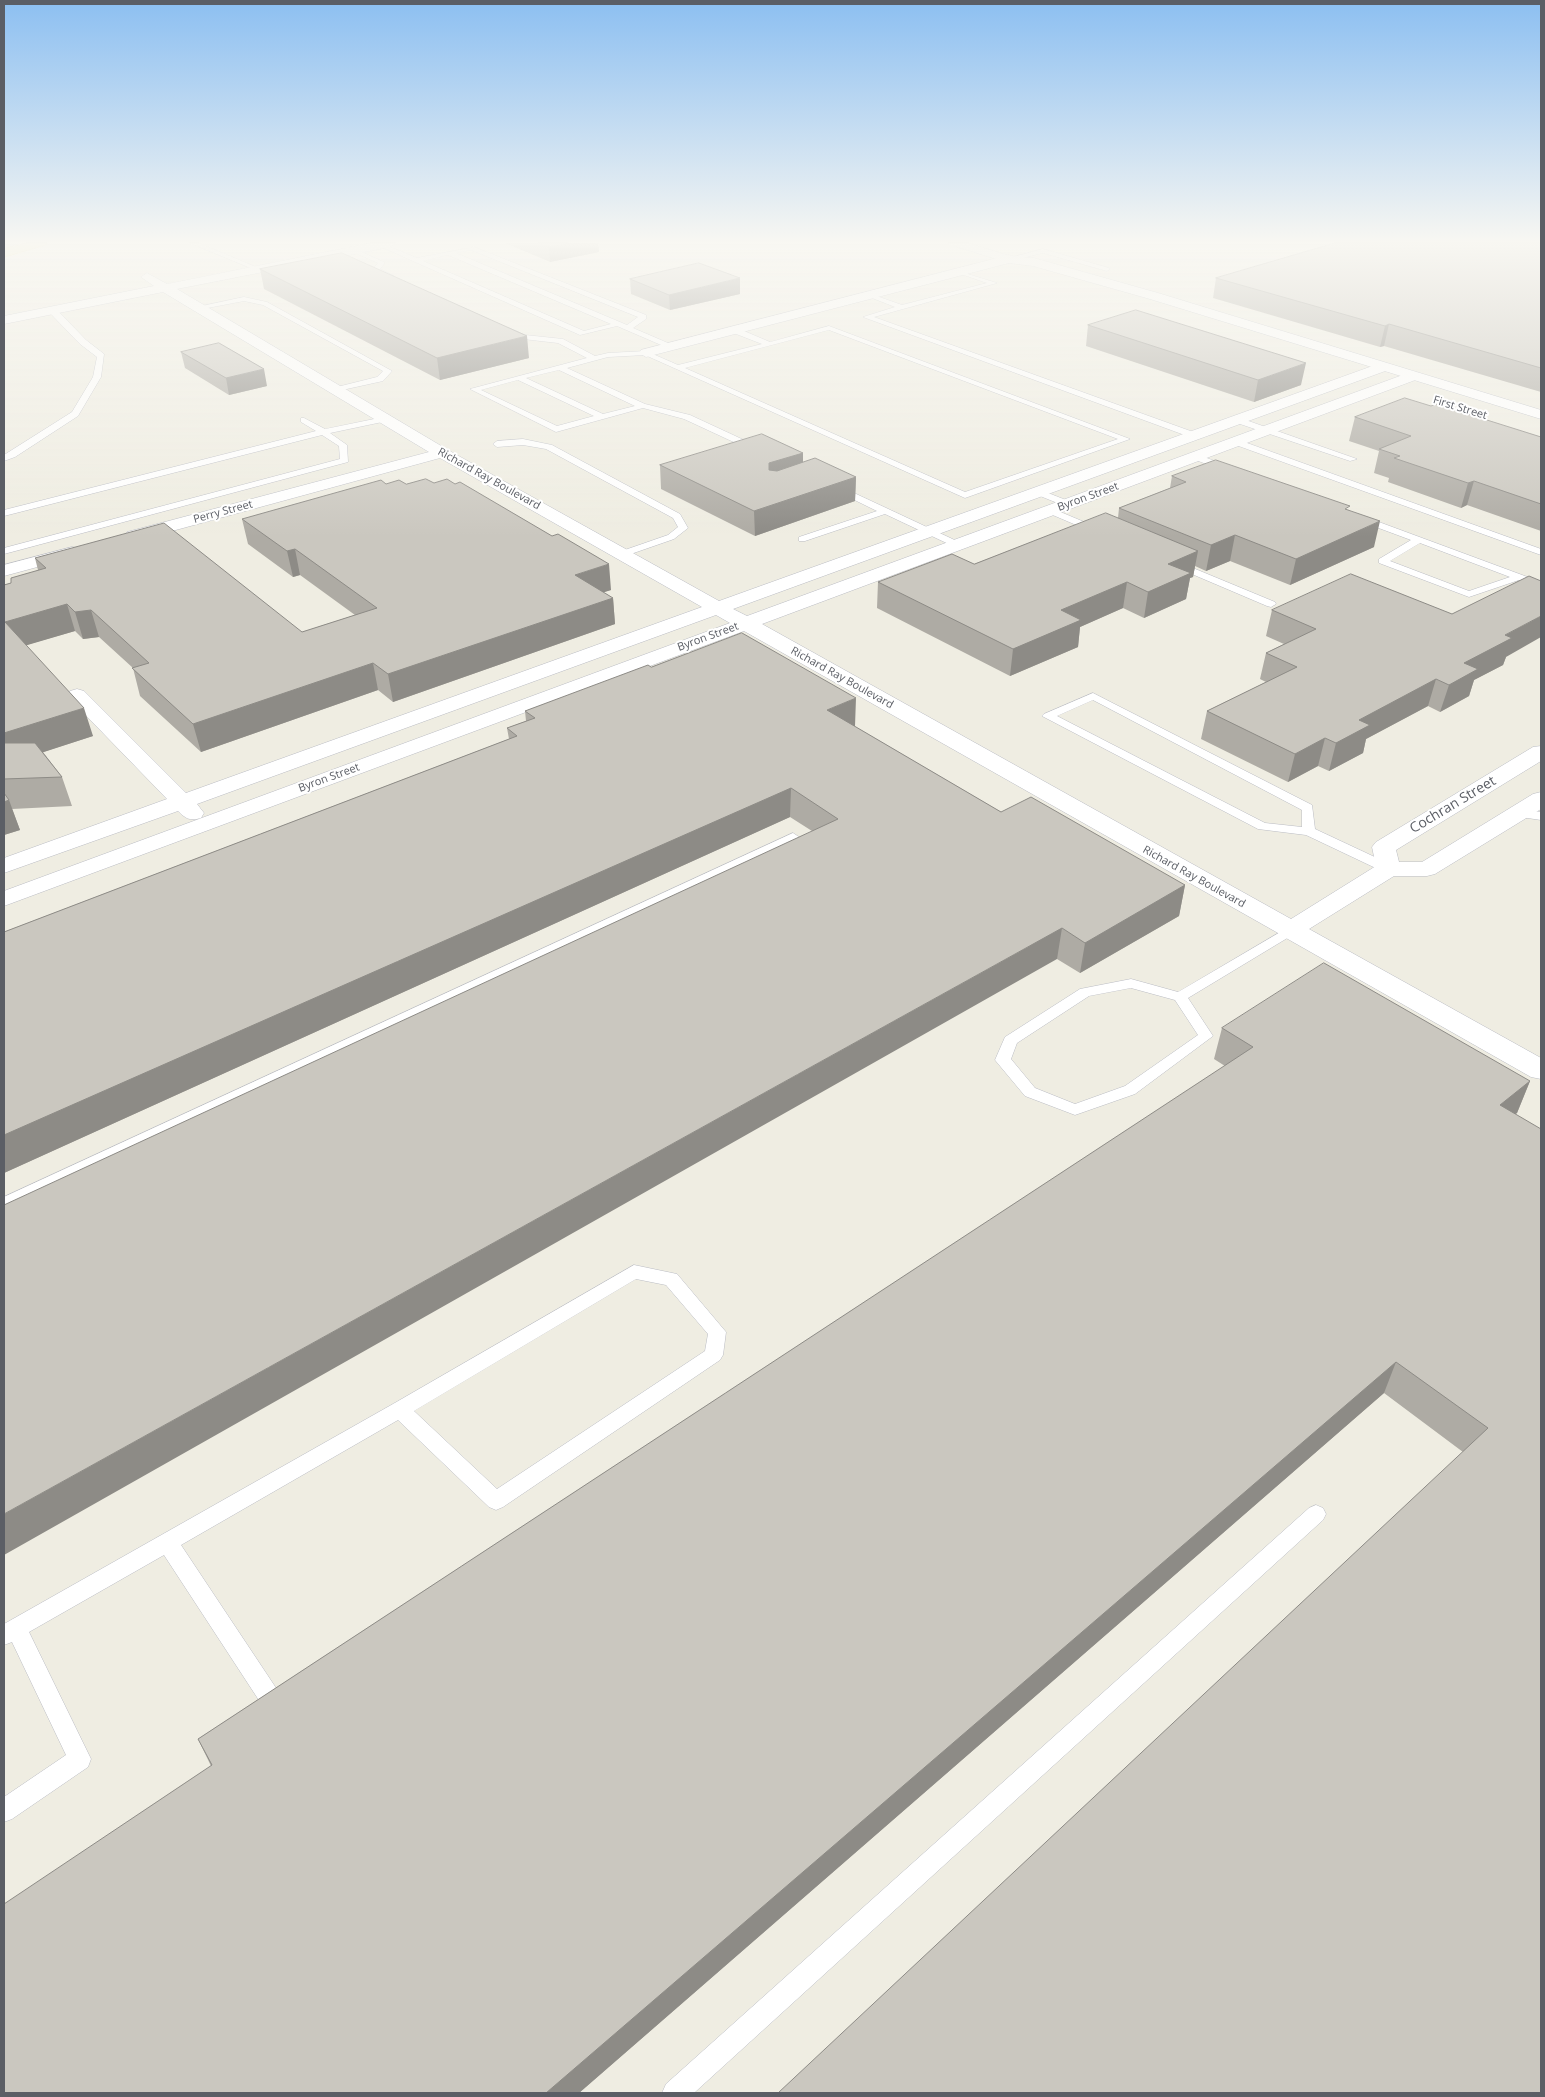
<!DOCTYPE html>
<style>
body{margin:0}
#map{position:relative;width:1545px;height:2097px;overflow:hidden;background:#efede2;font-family:"Open Sans",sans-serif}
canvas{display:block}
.frame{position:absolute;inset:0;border:5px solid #5b5e65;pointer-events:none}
</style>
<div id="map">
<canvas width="1545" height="2097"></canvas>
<div class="frame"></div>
</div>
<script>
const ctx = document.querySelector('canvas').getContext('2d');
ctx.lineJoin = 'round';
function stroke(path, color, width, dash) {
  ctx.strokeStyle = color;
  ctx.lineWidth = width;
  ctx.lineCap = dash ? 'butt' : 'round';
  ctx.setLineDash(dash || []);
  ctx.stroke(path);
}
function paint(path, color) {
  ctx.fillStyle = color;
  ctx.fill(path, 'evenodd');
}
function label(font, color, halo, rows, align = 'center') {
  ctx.font = font + ' "Open Sans",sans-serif';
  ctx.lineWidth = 4;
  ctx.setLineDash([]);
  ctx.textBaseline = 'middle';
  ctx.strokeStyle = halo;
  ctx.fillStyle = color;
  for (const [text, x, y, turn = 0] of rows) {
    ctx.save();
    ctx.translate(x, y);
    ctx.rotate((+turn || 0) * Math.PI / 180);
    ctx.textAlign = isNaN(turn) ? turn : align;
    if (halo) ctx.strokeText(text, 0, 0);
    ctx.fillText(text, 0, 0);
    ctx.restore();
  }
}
const lane = new Path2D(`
 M190 243H199L263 270 258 271Z
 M379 244H383L417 258 474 247 646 315V319L633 328 675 346 668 348 617 326 580 335 379 246ZM471 250 638 317 627 325 456 253ZM448 255 611 324 584 331 423 261Z
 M1043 249 1109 268 1110 269 1107 271 1043 253 1009 261 1006 259Z
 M353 250H357L384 262V264L380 269 394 276 389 277 373 270V268L378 263 353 252Z
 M958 271 997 283 874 317 1196 433V437H1190L863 317 895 307 867 296V294H871L902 305 987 283 958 273Z
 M244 297 267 302 392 371 383 381 333 392V388L377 377 383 371 263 305 244 301 197 310 193 308Z
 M49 308H55L86 340 104 354 101 377 78 416 15 457 4 461V455L72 412 93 377 97 357 80 344 49 312Z
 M829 326 1130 439 965 498 645 355 608 357 567 368 645 404 690 415 759 447V451H753L684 419 643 408 556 432 470 389 587 358 558 343 523 339 506 332V328H509L525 335 563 339 595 356 608 353 646 351 678 365 762 344 731 332V328H737L770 342ZM829 330 1118 439 965 492 685 368ZM559 370 635 406 603 414 526 378ZM518 380 594 416 557 426 481 390Z
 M384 417H387V421L330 433 347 445 348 462 4 554V548L340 459 339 446 322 435 4 516V510L316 431 301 422V418H304L325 429Z
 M1234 418H1240L1357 459 1350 461 1234 422Z
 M523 439 552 445 680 514 688 528 674 539 625 556H619V552L668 535 678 527 673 518 546 449 523 445 497 447 493 444 497 441Z
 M1236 439 1541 549V555L1233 444 1232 442Z
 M1196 454 1231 467 1232 469 1225 471 1193 459V455Z
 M837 485 961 543 963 545 958 548 955 547 885 514 805 541H799V537L877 511 834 490V486Z
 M1038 489 1071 502 1073 504 1068 507 1065 506 1035 494 1033 492Z
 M1051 508 1101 529 1103 531 1098 534 1095 533 1048 513 1046 511Z
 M1360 515 1541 582V588L1519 580 1469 597 1379 563V559L1411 540 1357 520V516ZM1420 543 1510 577 1469 591 1390 561Z
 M1176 561 1275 602 1276 604 1271 607 1267 606 1173 566V562Z
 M1093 693 1312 805 1315 829 1394 866 1396 869 1389 873 1384 872 1306 835 1258 829 1042 716 1044 714ZM1093 700 1302 810V827L1265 823 1057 716Z
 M1518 809 1541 812V820L1514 816 1512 813Z
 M793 833 799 837 798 840 4 1210V1197Z
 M1289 927 1296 931 1294 934 1188 998 1213 1036 1135 1094 1075 1115 1025 1096 995 1060 1005 1037 1080 989 1131 979 1178 992ZM1131 988 1175 1000 1198 1035 1125 1086 1075 1104 1035 1088 1011 1059 1017 1043 1089 996Z
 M634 1265 677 1274 726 1332 723 1355 720 1360 503 1507 496 1510 489 1507 398 1420 181 1545 280 1694 283 1701 280 1708 272 1712 264 1708 164 1555 29 1632 91 1759 88 1767 12 1819 4 1822V1797L66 1755 12 1642 4 1645V1624L393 1404ZM636 1279 666 1285 708 1334 705 1351 497 1489 414 1411Z
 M1316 1505 1323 1508 1326 1514 1323 1520 694 2093H662L666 2084 1309 1508Z`);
const street = new Path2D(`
 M371 243H396L390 247 177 289 448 450 719 601 1378 364H1388L1390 367 1388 370 733 609 747 616 1408 373H1418L1420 376 1418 379 762 624 1291 919 1376 866 1372 847 1376 842 1533 747 1541 746V761L1396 850 1399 862H1422L1533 794 1541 792V809L1435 874 1427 876H1394L1309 929 1541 1058V1079L1531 1077 1286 938 1280 936 1278 933 744 631 4 906V891L730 623 716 615 197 804 204 813 201 818C190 821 186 819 178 811L4 873V858L167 799 70 699 67 695 70 691 77 689 84 691 186 793 702 607 440 458 139 540 133 541 127 540 124 536 127 532 429 452 163 292 4 324V316L154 286 141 277 147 273 167 284Z
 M1009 255 1013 256 1015 259 1013 262 646 357 639 353 641 350Z
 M72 547 78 548 81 552 78 556 4 576V565Z`);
const secondary = new Path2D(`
 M949 243H968L1010 256 1034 258 1158 293 1541 410V419L1150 299 1033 266 1009 263 951 245Z`);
const primary = new Path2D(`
 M27 243H47L45 245 4 257V249Z`);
stroke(lane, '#babcc3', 1);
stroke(street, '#babcc3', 1);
stroke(secondary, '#bbbec5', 1);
stroke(primary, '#fedb4c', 1);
paint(lane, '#fff');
paint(street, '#fff');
paint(secondary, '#fff');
paint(primary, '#fff8a8');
paint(new Path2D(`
 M505 243H598L599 252 550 262Z
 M1541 243V392L1384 346 1380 347 1213 298 1216 278Z
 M260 269 529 358 440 380 264 289Z
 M630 279 740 294 670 310 631 294Z
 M1088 325 1301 385 1254 402 1086 346Z
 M181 352 267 386 229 395 185 368Z
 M1431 406 1541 437V531L1467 505 1461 508 1388 482 1389 478 1374 473 1379 451 1349 441 1355 417Z
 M803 453V462L856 477 855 501 755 536 661 489 660 465Z
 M1172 476 1349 510 1374 547 1290 585 1230 561 1206 571 1195 566 1193 577 1190 578 1186 599 1144 618 1123 608 1080 627 1078 647 1010 676 877 608 878 582 974 564 1118 518 1119 508 1170 488Z
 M386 484H406L611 590 603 592 613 598 615 624 393 702 378 690 201 752 140 696 133 668 99 637 83 639 75 631 26 645 93 736 43 752 62 777 72 806 12 809 20 830 4 835V585L11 583 38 570 35 558 302 632 355 615 300 575 293 577 248 544 242 519Z
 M1272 610 1506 657 1503 665 1474 680 1469 696 1440 712 1428 706 1366 739 1363 753 1329 771 1318 766 1288 782 1201 739 1207 711 1266 682 1260 679 1266 653 1284 644 1266 636Z
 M651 667 855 726H854L1001 812 1185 885 1179 916 1080 973 1057 959 812 831 790 817 4 1173V932L509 739 507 728 526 721 525 711Z
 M1222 1028 1530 1081 1517 1113 1515 1114 1541 2093 1463 1452 1384 1393 579 2093H4L211 1766 198 1739 1225 1066 1214 1059Z`), '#aeaba4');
paint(new Path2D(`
 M568 243H598L599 252 550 262 549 247Z
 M740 278V294L670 310 669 295Z
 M1389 324 1384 346 1380 347 1385 326Z
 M527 336 529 358 440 380 437 358Z
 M1306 363 1301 385 1254 402 1258 380Z
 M264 369 267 386 229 395 226 378Z
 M803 453V477L769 470V463Z
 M856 477 855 501 755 536 754 511Z
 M1474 481 1467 505 1461 508 1468 483Z
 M1380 521 1374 547 1290 585 1296 559Z
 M1235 535 1230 561 1206 571 1211 545Z
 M295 549 300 575 293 577 287 551Z
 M1198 551 1193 577 1190 578 1186 599 1144 618 1148 592 1168 564Z
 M609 564 611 590 577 601 575 575Z
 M1127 582 1123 608 1080 627 1078 647 1010 676 1013 649 1061 610Z
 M613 598 615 624 393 702 388 674Z
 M67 604 75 631 14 649 5 622Z
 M91 610 99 637 83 639 75 612Z
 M1541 616V637L1506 657 1503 665 1474 680 1469 696 1440 712 1449 685 1464 663 1505 635Z
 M373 663 378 690 201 752 193 724Z
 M1436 679 1428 706 1366 739 1363 753 1329 771 1336 743 1359 720Z
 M856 698 855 726 826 738 827 710Z
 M84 708 93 736 4 765V733Z
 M1325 738 1318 766 1288 782 1295 754Z
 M791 788 790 817 4 1173V1135Z
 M9 800 20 830 4 835V802Z
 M1185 885 1179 916 1080 973 1085 943Z
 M1062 928 1057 959 4 1555V1514Z
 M1530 1081 1517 1113 1487 1136 1500 1105Z
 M1396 1362 1384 1393 579 2093H546Z`), '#8d8b86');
const building = new Path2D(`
 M539 243H568L549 247Z
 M1335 243H1541V368L1389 324 1385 326 1216 278Z
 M342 253 527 336 437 358 260 269Z
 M699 263 740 278 669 295 630 279Z
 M1136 310 1306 363 1258 380 1088 325Z
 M219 343 264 369 226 378 181 352Z
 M1405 398 1431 406 1436 404 1541 437V504L1474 481 1468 483 1394 458 1400 456 1379 449 1411 436 1355 417Z
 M762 434 803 453 769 463V470L777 471 815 458 856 477 754 511 660 465Z
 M1216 460 1350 506 1345 509 1380 521 1296 559 1235 535 1211 545 1119 508 1186 482 1172 476Z
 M426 479 434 483 447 479 455 484 460 482 552 536 558 534 609 564 575 575 613 598 388 674 373 663 193 724 132 668 149 663 91 610 75 612 67 604 5 622 84 708 4 733V585L11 583V578L46 568 35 558 164 523 302 632 377 608 295 549 287 551 242 519 381 480 386 484 399 480 406 484Z
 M1106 513 1198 551 1168 564 1191 573 1148 592 1127 582 1061 610 1081 620 1013 649 878 582 952 554 974 564Z
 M1351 574 1452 614 1529 576 1541 581V616L1505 635 1512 638 1464 663 1478 669 1449 685 1436 679 1359 720 1370 725 1336 743 1325 738 1295 754 1207 711 1297 667 1266 653 1316 629 1272 610Z
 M742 633 856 698 827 710 1001 812 1031 797 1185 885 1085 943 1062 928 4 1514V1205L838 819 791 788 4 1135V932L517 736 507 728 535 718 525 711 648 665 651 667Z
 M4 743H35L62 777 4 779Z
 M4 793 9 800 4 802Z
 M1324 963 1530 1081 1500 1105 1541 1129V2093H778L1488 1428 1396 1362 546 2093H4V1904L212 1765 198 1739 1253 1047 1222 1028Z`);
paint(building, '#cac7bf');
stroke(building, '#8d8b86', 1);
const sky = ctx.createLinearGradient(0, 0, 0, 537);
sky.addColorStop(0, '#8cbff1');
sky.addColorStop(0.45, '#f8f7f2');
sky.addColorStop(1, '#f8f7f200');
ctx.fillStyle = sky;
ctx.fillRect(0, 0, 1545, 537);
label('11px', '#5b5e65', '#fff', [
 ["First Street",1460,408,17],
 ["Richard Ray Boulevard",489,479,29],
 ["Byron Street",1088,497,-20],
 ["Perry Street",223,512,-15],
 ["Byron Street",708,637,-20],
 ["Richard Ray Boulevard",842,678,29],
 ["Byron Street",329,778,-20],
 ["Richard Ray Boulevard",1194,877,29]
]);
label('14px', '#5b5e65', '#fff', [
 ["Cochran Street",1453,805,-31]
]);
</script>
